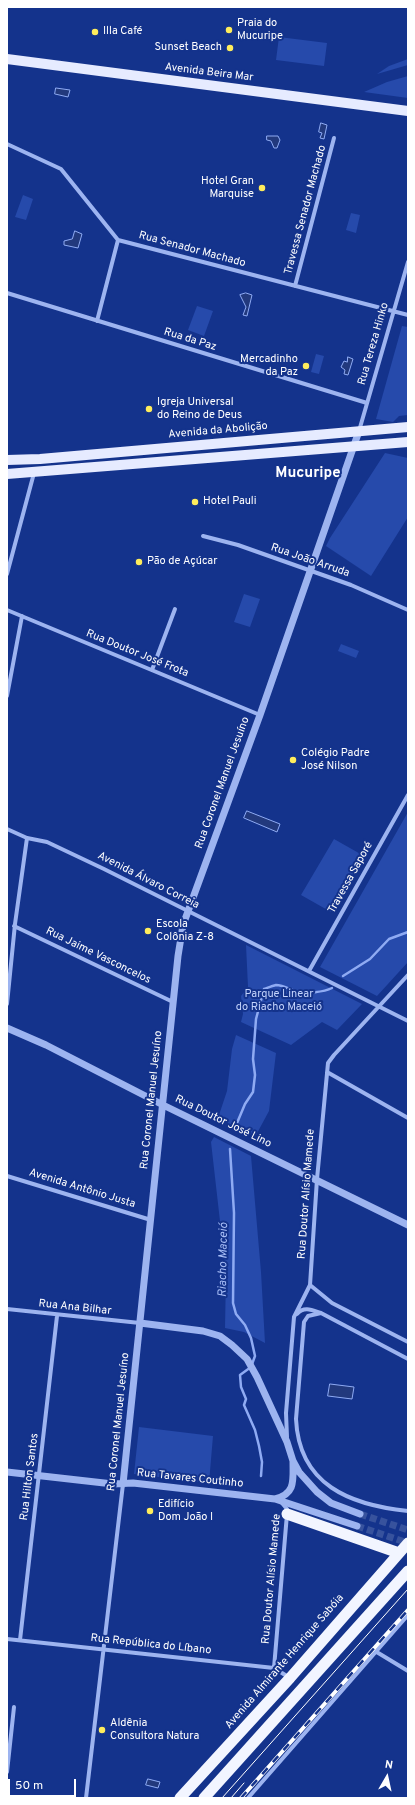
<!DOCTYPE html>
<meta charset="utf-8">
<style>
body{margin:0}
#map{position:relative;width:415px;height:1805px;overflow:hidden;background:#14338c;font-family:Overpass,sans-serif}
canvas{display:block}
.frame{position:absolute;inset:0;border:8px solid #fff;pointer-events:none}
.north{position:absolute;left:367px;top:1757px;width:40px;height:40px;-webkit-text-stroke:3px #14338c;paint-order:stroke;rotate:9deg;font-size:11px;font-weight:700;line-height:16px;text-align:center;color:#fff}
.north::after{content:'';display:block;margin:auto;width:14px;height:18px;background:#fff;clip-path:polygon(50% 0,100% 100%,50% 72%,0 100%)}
.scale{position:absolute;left:8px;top:1779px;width:68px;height:18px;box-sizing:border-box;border:2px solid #fff;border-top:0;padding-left:5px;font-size:12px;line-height:14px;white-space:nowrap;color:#fff;-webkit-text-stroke:3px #14338c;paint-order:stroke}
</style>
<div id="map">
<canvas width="415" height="1805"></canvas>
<div class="frame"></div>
<div class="north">N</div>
<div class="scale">50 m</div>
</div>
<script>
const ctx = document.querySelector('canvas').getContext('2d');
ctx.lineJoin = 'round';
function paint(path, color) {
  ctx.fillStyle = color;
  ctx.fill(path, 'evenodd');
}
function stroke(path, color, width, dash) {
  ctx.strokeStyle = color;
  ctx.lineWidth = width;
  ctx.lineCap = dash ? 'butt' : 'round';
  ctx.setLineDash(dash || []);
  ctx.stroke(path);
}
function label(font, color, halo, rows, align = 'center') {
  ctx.font = font + ' Overpass,sans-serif';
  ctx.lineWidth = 4;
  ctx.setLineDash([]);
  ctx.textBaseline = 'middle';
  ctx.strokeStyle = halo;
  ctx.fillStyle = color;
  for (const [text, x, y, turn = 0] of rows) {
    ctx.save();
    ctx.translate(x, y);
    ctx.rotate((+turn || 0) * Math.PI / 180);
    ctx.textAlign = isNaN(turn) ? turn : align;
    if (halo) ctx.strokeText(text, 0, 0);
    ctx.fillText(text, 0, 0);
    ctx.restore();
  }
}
paint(new Path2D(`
 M279 37 327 43 324 66 276 60Z
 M408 59V65L377 74 389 66Z
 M408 76V98L364 92 387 82Z
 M23 195 33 199 26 220 15 217Z
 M351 213 360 215 356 233 346 230Z
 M197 306 213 311 204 336 188 330Z
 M402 326 408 327V415L399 416 393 422 376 419Z
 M316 354 324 356 319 374 311 372Z
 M385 453 408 458V517L371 576 326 546 330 538Z
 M244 594 260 599 250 627 234 622Z
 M341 644 359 651 356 658 338 651Z
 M408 812V962L377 996 320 967Z
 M334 839 364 856 331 912 301 895Z
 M246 945 362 1004 337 1030 322 1022 291 1045 241 1022 243 1014 241 996 248 987Z
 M236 1035 276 1053 269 1111 255 1137 218 1118 227 1091 232 1049Z
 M214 1137 251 1156 261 1272 265 1343 244 1332 225 1328 226 1274 211 1142Z
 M139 1427 213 1436 209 1483 134 1474Z`), '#264aab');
const water = new Path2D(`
 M56 88 70 90 68 97 55 94Z
 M321 123 327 125 324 139 320 138 322 133 319 132Z
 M267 136H278L280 140 277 148H274L271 141 267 140Z
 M75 231 82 234 78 248 64 245V241L72 239Z
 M246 293 252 295 247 316 243 315 246 307 240 295Z
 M348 357 353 359 348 375 344 374 345 370 341 367 344 361 347 362Z
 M247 811 280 824 277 832 244 818Z
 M330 1384 354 1387 352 1399 328 1396Z
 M148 1779 160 1782 158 1788 146 1785Z`);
paint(water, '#22397d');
stroke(water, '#8fabf3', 1);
stroke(new Path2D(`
 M343 976 370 959 389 939 408 932
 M237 1123 245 1104 253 1092 255 1075 253 1059 256 1019 264 989C267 988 272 986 276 985 284 985 290 990 297 992 306 994 324 992 332 988
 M230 1149 234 1213 233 1303 236 1314 245 1325 251 1338 255 1356 251 1367 240 1375 241 1387 246 1399 244 1405 255 1430 259 1446 262 1462 261 1476`), '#8fabf3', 2.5);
stroke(new Path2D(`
 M360 1514 408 1530
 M357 1526 408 1543`), '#37529d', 7, [7, 3.5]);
stroke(new Path2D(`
 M7 144 61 169 118 240 408 315
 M295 286 334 138
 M7 293 367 403
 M97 321 118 240
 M359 431 408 262
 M203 536 238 545 351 585 408 610
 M7 574 34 473
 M7 610 260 715
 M152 670 175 609
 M7 696 22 616
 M7 829 27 838 47 842 104 869 408 1021
 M14 926 173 1002
 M309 971 408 795
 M7 1004 15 924 27 838
 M327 1072 408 1118
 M7 1176 151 1220
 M310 1285 332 1303 408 1342
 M7 1309 140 1323
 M321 1313 308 1316 304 1322 296 1419C299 1485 350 1505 408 1511
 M297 1314C304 1306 312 1310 321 1313L408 1359
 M287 1437 286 1413 294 1317 310 1285 317 1179 328 1063 334 1055 408 975
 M7 1639 274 1668 290 1678
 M20 1640 57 1316
 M375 1651 408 1671
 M274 1668 287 1514V1509L282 1503
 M7 1772 14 1707
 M86 1798 123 1484
 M248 1798 408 1615`), '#9db4f0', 4);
stroke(new Path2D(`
 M7 1028 46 1045 163 1105 408 1225
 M140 1323 203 1331 220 1336 232 1345 247 1359 257 1377 287 1442 293 1461 299 1472 317 1492 331 1503 360 1514
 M7 1472 113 1484 133 1483 275 1499 357 1526
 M123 1484 178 956 183 925 260 715 359 431
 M275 1499C296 1494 293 1480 293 1461`), '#9db4f0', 7);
stroke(new Path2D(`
 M7 59 408 111
 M7 460 40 459 408 427
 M7 474 408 442`), '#e6ebff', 10);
stroke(new Path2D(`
 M287 1514 399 1553
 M180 1798 290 1678 408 1543
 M204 1798 408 1571`), '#f2f5ff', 11);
stroke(new Path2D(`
 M222 1798 408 1589
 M231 1798 244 1783`), '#fff', 1);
const rail = new Path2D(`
 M241 1798 408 1610`);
stroke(rail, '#fff', 4);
stroke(rail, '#14338c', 2.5, [8]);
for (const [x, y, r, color] of [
 [229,30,4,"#ffed5c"],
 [95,32,4,"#ffed5c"],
 [230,48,4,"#ffed5c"],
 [262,188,4,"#ffed5c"],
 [306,366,4,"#ffed5c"],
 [149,409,4,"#ffed5c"],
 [195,502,4,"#ffed5c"],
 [139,562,4,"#ffed5c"],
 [293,760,4,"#ffed5c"],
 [148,931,4,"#ffed5c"],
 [150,1511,4,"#ffed5c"],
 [102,1730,4,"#ffed5c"]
]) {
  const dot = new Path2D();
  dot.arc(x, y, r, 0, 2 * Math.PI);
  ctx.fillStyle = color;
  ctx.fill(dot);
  stroke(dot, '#14338c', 1.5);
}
label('11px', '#fff', '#14338c', [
 ["Praia do",237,24],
 ["Mucuripe",237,37],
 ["Illa Café",103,32],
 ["Sunset Beach",222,48,"right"],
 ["Hotel Gran",254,182,"right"],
 ["Marquise",254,195,"right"],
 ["Mercadinho",298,360,"right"],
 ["da Paz",298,373,"right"],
 ["Igreja Universal",157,403],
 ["do Reino de Deus",157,416],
 ["Hotel Pauli",203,502],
 ["Pão de Açúcar",147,562],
 ["Colégio Padre",301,754],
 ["José Nilson",301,767],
 ["Escola",156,925],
 ["Colônia Z-8",156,938],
 ["Edifício",158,1505],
 ["Dom João I",158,1518],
 ["Aldênia",110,1724],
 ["Consultora Natura",110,1737]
], 'left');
label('11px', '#fff', '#14338c', [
 ["Avenida Beira Mar",209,73,7],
 ["Travessa Senador Machado",306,210,-75],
 ["Rua Senador Machado",192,250,15],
 ["Rua da Paz",190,340,17],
 ["Rua Tereza Hinko",374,344,-74],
 ["Avenida da Abolição",218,431,-5],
 ["Rua João Arruda",310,561,19],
 ["Rua Doutor José Frota",137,654,22],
 ["Rua Coronel Manuel Jesuíno",223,783,-70],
 ["Travessa Saporé",351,878,-61],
 ["Avenida Álvaro Correia",148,881,27],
 ["Rua Jaime Vasconcelos",98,956,26],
 ["Rua Coronel Manuel Jesuíno",152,1100,-84],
 ["Rua Doutor José Lino",223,1122,26],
 ["Avenida Antônio Justa",82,1189,17],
 ["Rua Doutor Alísio Mamede",307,1194,-86],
 ["Rua Ana Bilhar",75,1308,6],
 ["Rua Coronel Manuel Jesuíno",119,1422,-84],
 ["Rua Hilton Santos",30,1477,-83],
 ["Rua Tavares Coutinho",190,1479,6],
 ["Rua Doutor Alísio Mamede",272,1579,-85],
 ["Rua República do Líbano",151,1645,6],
 ["Avenida Almirante Henrique Sabóia",285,1662,-49]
]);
label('11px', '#c3d3fc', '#14338c', [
 ["Parque Linear",279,995],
 ["do Riacho Maceió",279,1008]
]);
label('italic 12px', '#a8bef7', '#14338c', [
 ["Riacho Maceió",224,1260,-89]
]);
label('bold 15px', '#fff', '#14338c', [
 ["Mucuripe",308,474]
]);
</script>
